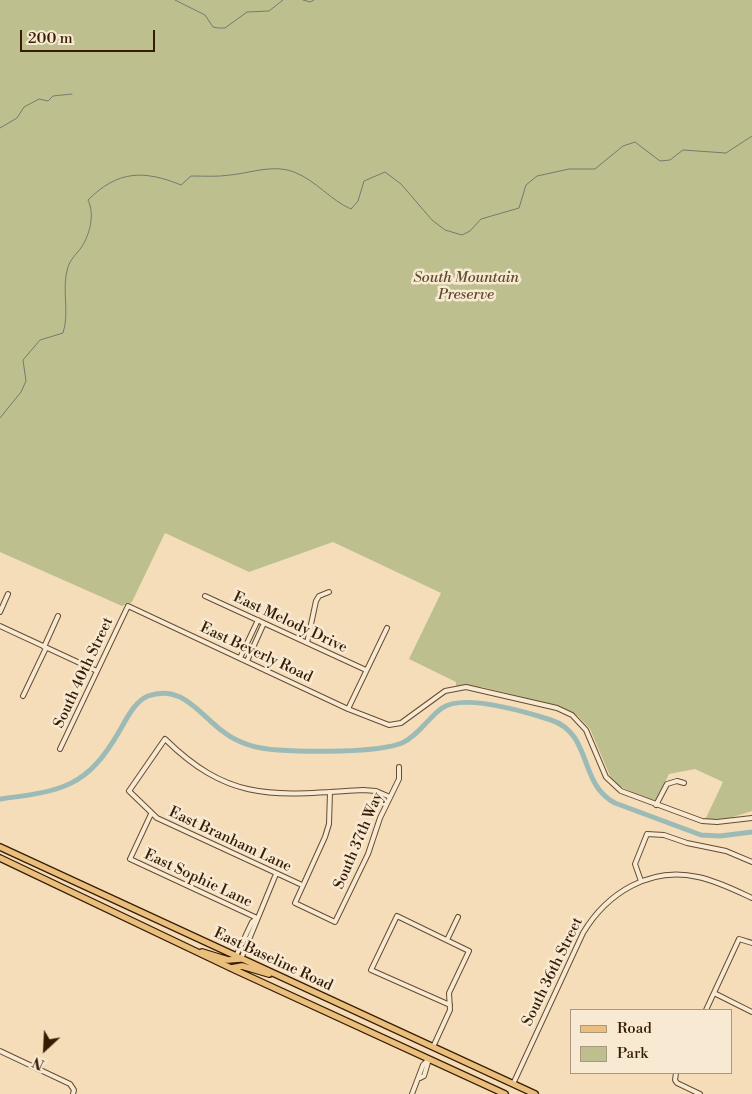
<!DOCTYPE html>
<style>
body{margin:0}
#map{position:relative;width:752px;height:1094px;overflow:hidden;background:#f5ddb9;font-family:"Libre Bodoni",serif}
canvas{display:block}
.legend{position:absolute;left:570px;top:1009px;width:162px;height:65px;box-sizing:border-box;background:#f8e9d2;border:1px solid #aa977f;margin:0;padding:6px 9px;list-style:none;font-size:15px;color:#361c03}
.legend li{display:flex;align-items:center;gap:10px;height:25px}
.legend b{width:25px;border:1px solid #aa977f}
.north{position:absolute;left:20px;top:1024px;width:50px;height:50px;-webkit-text-stroke:4px #f8e9d2;paint-order:stroke;rotate:205deg;font-size:14px;font-weight:700;line-height:20px;text-align:center;color:#361c03}
.north::after{content:'';display:block;margin:auto;width:18px;height:22px;background:#361c03;clip-path:polygon(50% 0,100% 100%,50% 72%,0 100%)}
.scale{position:absolute;left:20px;top:30px;width:135px;height:22px;box-sizing:border-box;border:2px solid #361c03;border-top:0;padding-left:6px;font-size:15px;line-height:18px;white-space:nowrap;color:#361c03;-webkit-text-stroke:4px #f8e9d2;paint-order:stroke}
</style>
<div id="map">
<canvas width="752" height="1094"></canvas>
<ul class="legend">
<li><b style="height:6px;background:#eabe7c"></b>Road</li>
<li><b style="height:14px;background:#bdc08e"></b>Park</li>
</ul>
<div class="north">N</div>
<div class="scale">200 m</div>
</div>
<script>
const ctx = document.querySelector('canvas').getContext('2d');
ctx.lineJoin = 'round';
function paint(path, color) {
  ctx.fillStyle = color;
  ctx.fill(path, 'evenodd');
}
function stroke(path, color, width, dash) {
  ctx.strokeStyle = color;
  ctx.lineWidth = width;
  ctx.lineCap = dash ? 'butt' : 'round';
  ctx.setLineDash(dash || []);
  ctx.stroke(path);
}
function label(font, color, halo, rows, align = 'center') {
  ctx.font = font + ' "Libre Bodoni",serif';
  ctx.lineWidth = 5;
  ctx.setLineDash([]);
  ctx.textBaseline = 'middle';
  ctx.strokeStyle = halo;
  ctx.fillStyle = color;
  for (const [text, x, y, turn = 0] of rows) {
    ctx.save();
    ctx.translate(x, y);
    ctx.rotate((+turn || 0) * Math.PI / 180);
    ctx.textAlign = isNaN(turn) ? turn : align;
    if (halo) ctx.strokeText(text, 0, 0);
    ctx.fillText(text, 0, 0);
    ctx.restore();
  }
}
paint(new Path2D(`
 M0 0H752V811L723 820H705L723 782 695 769 669 774 655 803 613 783 590 729 578 716 557 706 482 687H456V682L409 659 441 593 333 542 249 572 165 533 132 602 122 606 0 552Z`), '#bdc08e');
stroke(new Path2D(`
 M175 0 205 15 213 27 218 28H225L247 12 269 11 283 0
 M303 0 310 2 314 0
 M0 128 17 118 24 107 39 99 48 101 53 96 72 94
 M0 418 21 392 26 381 23 360 40 340 63 333C70 312 61 288 68 267 70 260 77 253 81 248 90 234 95 215 88 200 118 170 144 170 181 185L191 176C204 176 217 177 230 175 251 173 273 164 294 172 317 181 330 200 351 209L358 201 364 181 385 172 401 184 432 220 445 230 462 235 470 231 481 219 519 208 526 185 537 176 569 169H595L623 146 635 142 660 161 670 160 683 150 726 153 752 136`), '#747b6e', 1);
stroke(new Path2D(`
 M0 799C62 791 87 788 120 730 127 718 135 701 148 696 183 683 201 717 225 733 240 744 259 749 278 750 305 752 378 753 402 743 418 736 428 718 442 708 464 693 526 712 551 720 593 734 578 784 615 803L701 835 720 836 752 832`), '#9dbbb6', 5);
const street = new Path2D(`
 M205 596 366 670
 M0 612 8 594
 M0 626 97 671
 M307 643 316 601 319 596 329 592
 M44 647 58 616
 M240 658 258 620
 M247 661 264 623
 M23 696 46 648
 M348 709 387 628
 M60 749 128 606 348 709 389 725 401 723 445 691 466 687 557 708 572 715 586 730 606 777 621 791 702 821 717 822 752 818
 M330 792 329 824 325 837 295 903 335 922 368 854 380 818 399 779V767
 M656 805 667 784 677 781 684 783
 M151 814 130 859 257 918
 M641 881 635 864 647 834 664 835 687 843 726 851 752 862
 M302 885 157 818 129 791 165 739C231 804 276 795 363 790L376 791 390 797
 M447 940 458 917
 M236 956 252 922 257 918
 M241 959 276 874
 M714 993 752 1012
 M706 1010 739 939 752 943
 M433 1047 450 1010 449 993 469 951 397 916 371 970 450 1005
 M0 1051 70 1084 74 1090 73 1094
 M676 1073 675 1080 677 1083 700 1094
 M420 1078 424 1076 429 1059
 M513 1084 583 933C607 893 650 866 698 877 717 881 735 890 752 898
 M412 1094 423 1065 429 1059`);
const primary = new Path2D(`
 M0 847 535 1094
 M0 858 235 970 505 1094
 M202 952 228 960 241 959
 M231 968 242 966 269 974`);
stroke(street, '#664c30', 6);
stroke(primary, '#361c03', 8);
stroke(street, '#f8e9d2', 4);
stroke(primary, '#eabe7c', 5.5);
label('italic 15px', '#5e4d2d', '#f8e9d2', [
 ["South Mountain",466,278],
 ["Preserve",466,295]
]);
label('15px', '#361c03', '#f8e9d2', [
 ["East Melody Drive",290,623,25],
 ["East Beverly Road",256,653,25],
 ["South 40th Street",84,673,-65],
 ["East Branham Lane",230,840,25],
 ["South 37th Way",359,841,-67],
 ["East Sophie Lane",198,879,25],
 ["East Baseline Road",273,960,25],
 ["South 36th Street",553,972,-64]
]);
</script>
